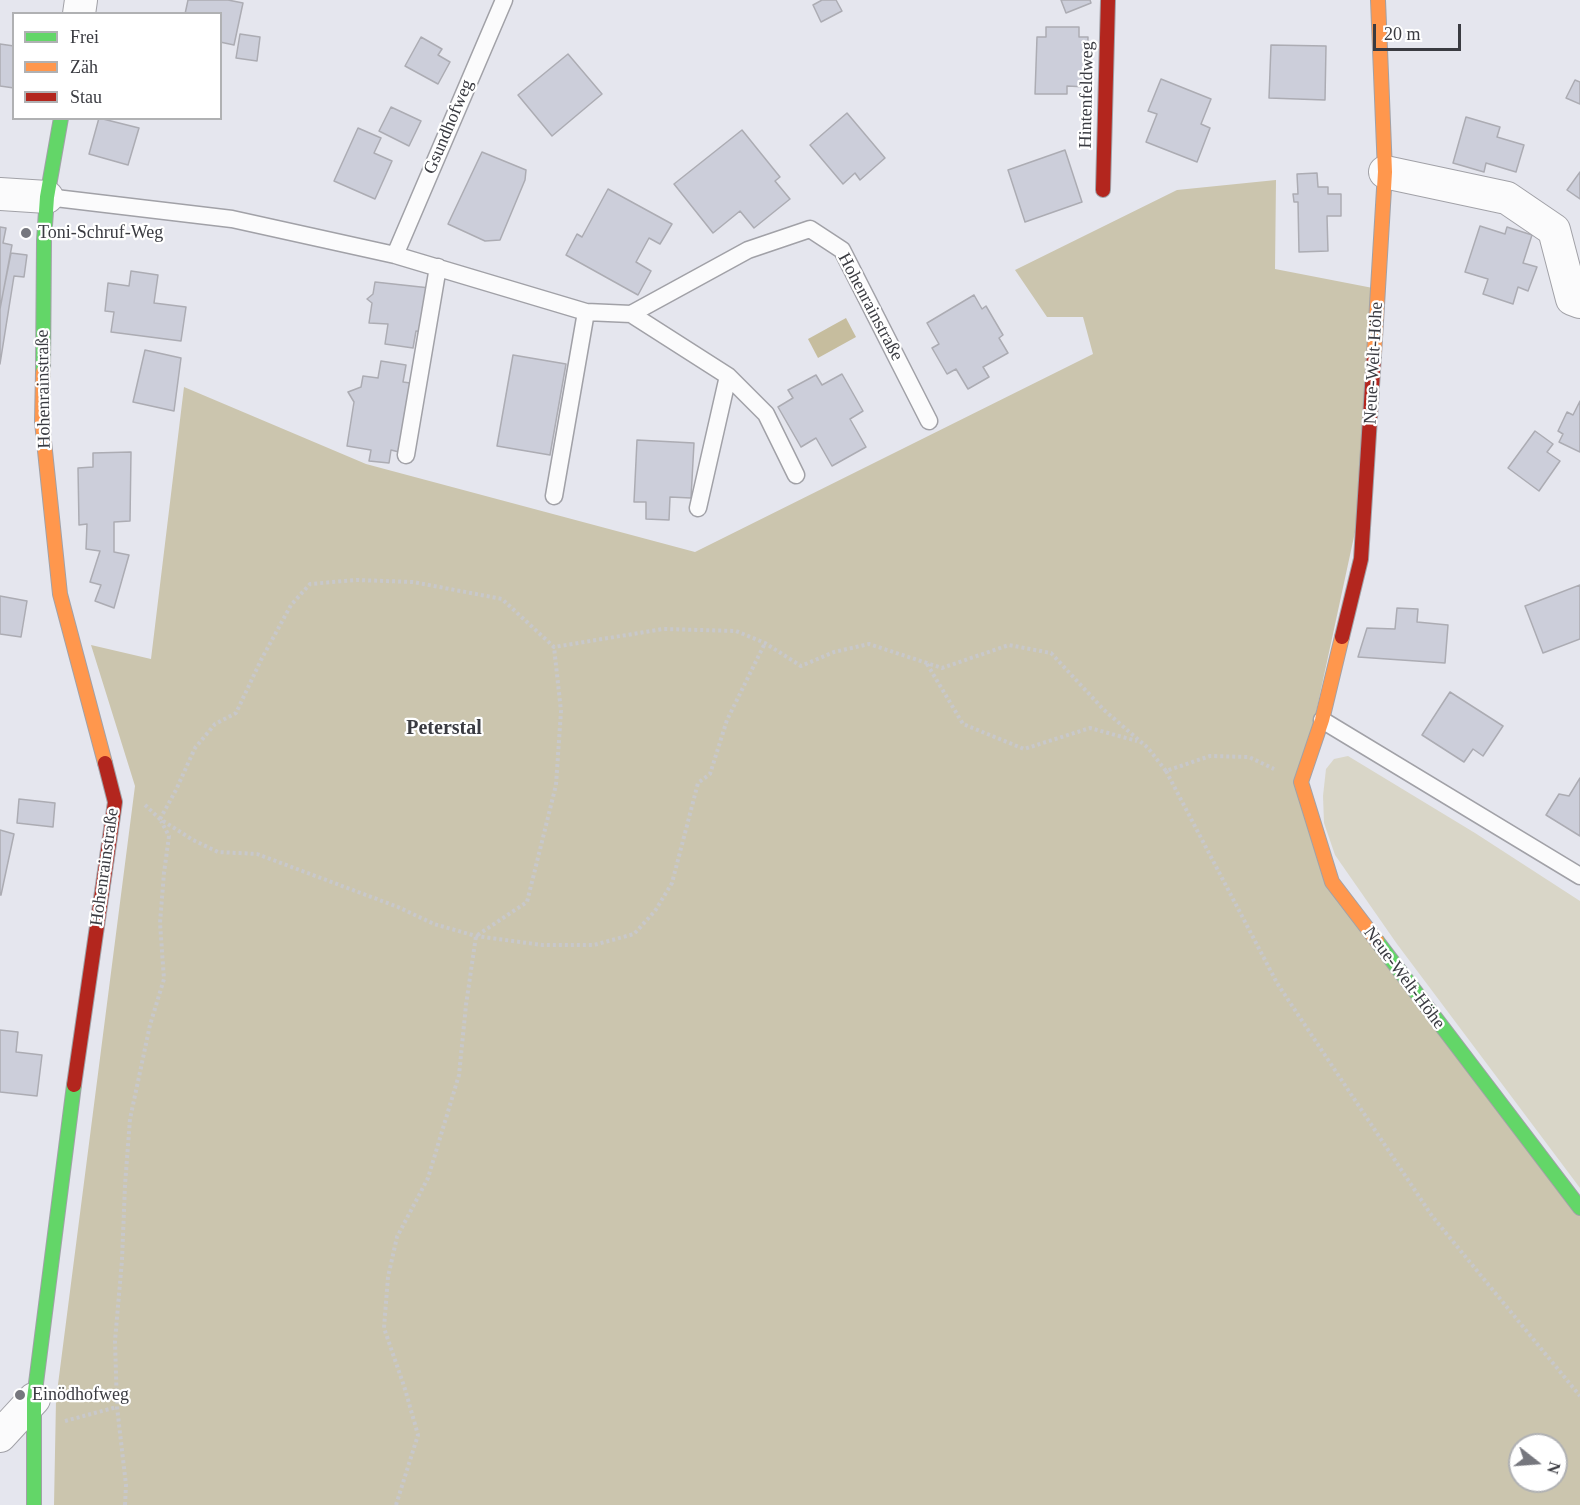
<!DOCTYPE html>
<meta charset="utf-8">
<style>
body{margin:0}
#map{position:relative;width:1580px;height:1505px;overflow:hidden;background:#e5e6ee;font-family:"Times New Roman",serif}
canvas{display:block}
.legend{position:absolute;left:12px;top:12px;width:210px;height:108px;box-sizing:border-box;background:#fff;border:2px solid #b0b1b3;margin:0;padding:8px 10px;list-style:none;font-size:18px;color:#3a3b41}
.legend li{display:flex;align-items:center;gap:12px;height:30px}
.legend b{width:30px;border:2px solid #b0b1b3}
.north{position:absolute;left:1508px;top:1433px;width:60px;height:60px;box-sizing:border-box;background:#fff;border:2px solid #b0b1b3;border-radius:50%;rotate:107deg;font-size:16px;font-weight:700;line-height:24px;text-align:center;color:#3a3b41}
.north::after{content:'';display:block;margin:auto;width:21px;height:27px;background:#76777e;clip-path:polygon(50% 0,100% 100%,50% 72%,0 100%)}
.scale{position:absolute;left:1373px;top:24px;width:88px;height:27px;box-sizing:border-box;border:3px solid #3a3b41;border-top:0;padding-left:8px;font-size:18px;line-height:21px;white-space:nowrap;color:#3a3b41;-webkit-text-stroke:4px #fff;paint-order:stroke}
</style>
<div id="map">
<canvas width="1580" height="1505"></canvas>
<ul class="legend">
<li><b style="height:8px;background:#63d668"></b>Frei</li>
<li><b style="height:8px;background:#ff974d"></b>Zäh</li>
<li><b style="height:8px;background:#b3261e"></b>Stau</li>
</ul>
<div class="north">N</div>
<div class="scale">20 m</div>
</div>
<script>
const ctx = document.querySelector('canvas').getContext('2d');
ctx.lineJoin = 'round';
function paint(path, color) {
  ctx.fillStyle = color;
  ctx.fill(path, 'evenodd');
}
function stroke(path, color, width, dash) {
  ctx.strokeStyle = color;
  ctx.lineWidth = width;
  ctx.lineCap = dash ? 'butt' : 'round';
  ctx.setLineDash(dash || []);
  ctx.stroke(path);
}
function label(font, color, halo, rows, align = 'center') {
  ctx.font = font + ' "Times New Roman",serif';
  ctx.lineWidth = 4.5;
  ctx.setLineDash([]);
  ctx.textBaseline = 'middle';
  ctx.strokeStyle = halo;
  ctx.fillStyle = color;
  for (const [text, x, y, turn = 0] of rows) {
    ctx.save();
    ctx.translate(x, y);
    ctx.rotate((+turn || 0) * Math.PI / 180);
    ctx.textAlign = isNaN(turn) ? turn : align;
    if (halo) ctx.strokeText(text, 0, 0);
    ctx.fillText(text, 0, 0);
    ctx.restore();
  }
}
paint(new Path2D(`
 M1348 756 1475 833 1580 901V1188L1397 944 1335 855 1324 823 1323 796 1326 769 1334 759Z`), '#d9d6c8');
paint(new Path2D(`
 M1276 180 1275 269 1378 289 1366 481 1301 782 1332 882 1580 1208V1505H54L56 1400 135 786 91 645 151 659 184 387 366 464 695 552 1093 354 1083 317H1047L1015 270 1177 190ZM1520 1445H1556V1481H1520Z`), '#cbc5ae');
paint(new Path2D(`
 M846 318 856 337 818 358 808 339Z`), '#c6bd9e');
const building = new Path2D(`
 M188 0H228L243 3 234 45 220 42V14H185Z
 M822 0H836L842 11 821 22 813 5Z
 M1061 0H1090L1091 3 1066 13Z
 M1046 27H1079V37H1088L1087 87 1067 86V94H1035L1037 37H1046Z
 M240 34 260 37 257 61 236 58Z
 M421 37 442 49 438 55 450 62 438 84 405 66Z
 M0 44 14 46V88L0 86Z
 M1271 45 1326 46 1325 100 1269 98Z
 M568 54 602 94 552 136 518 95Z
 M1161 79 1211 99 1201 124 1210 128 1197 162 1146 142 1157 114 1148 111Z
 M1575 80 1580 82V104L1566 98Z
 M391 107 421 121 409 146 379 131Z
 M847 113 885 158 860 180 855 173 843 184 810 145Z
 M1466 117 1500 127 1497 137 1524 145 1516 172 1486 163 1484 172 1453 163Z
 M99 118 139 128 128 165 89 154Z
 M358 128 381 138 374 153 392 161 375 199 334 181Z
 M742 130 780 177 775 181 790 199 754 228 740 211 713 233 674 184Z
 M1065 150 1082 202 1025 222 1008 170Z
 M482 152 526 170 525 180 500 240 485 241 448 224Z
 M1580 172V199L1567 190Z
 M1317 173 1318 187H1328V194H1341V216H1327L1328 251 1299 252 1298 202H1294L1293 194H1298L1297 174Z
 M608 189 672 224 660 244 649 238 636 262 651 271 638 295 566 255 577 234 582 237Z
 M1480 226 1505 234 1507 227 1532 235 1523 263 1537 267 1528 291 1518 287 1513 304 1483 294 1488 279 1465 272Z
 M0 227 6 228 3 243 12 245 0 309Z
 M11 253 27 255 24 277 14 276 0 364V308Z
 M131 271 158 275 154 303 186 307 181 341 111 332 114 312 105 311 108 283 129 286Z
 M375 282 430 288 423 332 416 331 413 348 385 344 388 324 369 323 372 303 367 299 373 294Z
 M974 295 982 309 986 306 1003 335 999 338 1008 353 983 367 989 377 968 389 956 369 947 374 932 348 939 344 927 323Z
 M145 350 181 358 174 411 133 402Z
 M513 355 566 364 550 455 497 446Z
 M381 361 406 365 403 382 410 383 399 452 391 450 389 463 369 461 371 450 347 446 354 402 348 392 361 387 363 376 378 378Z
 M842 374 863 411 850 419 866 447 832 466 816 438 801 447 778 407 793 398 788 390 816 375 822 385Z
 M1580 401V452L1559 442 1563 434 1558 431 1567 412 1573 415Z
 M1535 431 1553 444 1547 452 1560 461 1539 491 1508 468Z
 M637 440 694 443 691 498 670 497 669 520 646 519V502H634Z
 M131 452 130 521 114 522V552L129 555 114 608 95 601 101 585 90 582 100 551 86 549 87 524 79 525 78 468 93 467V453Z
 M1580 585V639L1543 653 1525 606Z
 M0 596 27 601 21 637 0 634Z
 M1397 608 1418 609 1417 622 1448 625 1445 663 1358 657 1367 628 1395 629Z
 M1450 692 1503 726 1483 756 1473 749 1464 762 1422 735Z
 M1580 778V836L1546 815 1559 794 1569 796Z
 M19 799 55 803 53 827 17 823Z
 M0 830 14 834 1 895H0Z
 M0 1030 18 1032 16 1052 42 1055 37 1096 0 1092Z`);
paint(building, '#ccceda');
stroke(building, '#acacb3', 1.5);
const lane = new Path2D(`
 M47 197 232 219 395 255 586 312 631 314 748 250 810 229 842 250 929 421
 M395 255 504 0
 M631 314 728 376 766 414 796 475
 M406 455 438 267
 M554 496 586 312
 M698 508 728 376
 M1322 720 1580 876`);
const street = new Path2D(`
 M79 14 81 0
 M1385 172 1507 198 1554 230 1572 299 1580 302
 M0 194 47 197
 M0 1436 34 1399`);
const fast = new Path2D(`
 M43 372 44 240 47 197 61 118
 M1377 941 1580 1208
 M34 1505V1399L74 1085`);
const slow = new Path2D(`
 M1374 355 1385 172 1378 0
 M43 372 42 422 60 594 105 763
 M1342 637 1322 720 1301 782 1332 882 1377 941`);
const jam = new Path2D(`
 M1103 190 1108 0
 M1342 637 1361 559 1374 355
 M74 1085 115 802 105 763`);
stroke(lane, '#a1a1a7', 19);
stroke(street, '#a1a1a7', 34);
stroke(fast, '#a1a1a7', 16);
stroke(slow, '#a1a1a7', 16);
stroke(jam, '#a1a1a7', 16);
stroke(new Path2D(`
 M927 664 963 724 1024 749 1090 728 1137 741
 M1166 771 1277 983 1432 1216 1580 1396
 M145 805 160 819 193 840 218 852 257 854 398 907 434 924 476 936 542 945H594L634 934 655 911 672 883 698 783 710 774 727 720 765 643
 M160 819 176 790 195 748 215 724 236 713 261 660 291 605 310 584 357 580 413 582 502 599 554 647 663 629 736 631 765 643 801 666 834 652 869 644 942 668 1009 645 1051 653 1104 710 1148 748 1166 771 1210 756 1249 757 1274 769
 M65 1421 117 1407
 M125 1505 126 1485 117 1407 115 1341 122 1260 125 1185 130 1119 150 1025 164 979 160 923 164 873 169 836 161 821
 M396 1505 418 1435 405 1389 384 1328 388 1277 397 1237 428 1178 459 1075 466 1005 476 936 527 902 556 785 561 711 554 647`), '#c8c8cb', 4, [3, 3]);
stroke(lane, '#fbfbfc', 16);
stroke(street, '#fbfbfc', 32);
stroke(fast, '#63d668', 14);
stroke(slow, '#ff974d', 14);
stroke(jam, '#b3261e', 14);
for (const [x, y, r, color] of [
 [26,233,6,"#76777e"],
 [20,1395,6,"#76777e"]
]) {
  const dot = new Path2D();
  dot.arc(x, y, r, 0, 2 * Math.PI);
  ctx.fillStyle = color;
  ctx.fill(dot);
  stroke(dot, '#fff', 2);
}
label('18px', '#3a3b41', '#fff', [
 ["Hintenfeldweg",1087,95,-89],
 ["Gsundhofweg",449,127,-67],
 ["Hohenrainstraße",870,307,62],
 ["Neue-Welt-Höhe",1374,363,-87],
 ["Hohenrainstraße",44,389,-91],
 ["Hohenrainstraße",105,867,-82],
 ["Neue-Welt-Höhe",1404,978,53]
]);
label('18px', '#3a3b41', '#fff', [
 ["Toni-Schruf-Weg",38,233],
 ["Einödhofweg",32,1395]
], 'left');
label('bold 20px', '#3a3b41', '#fff', [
 ["Peterstal",444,729]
]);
</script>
